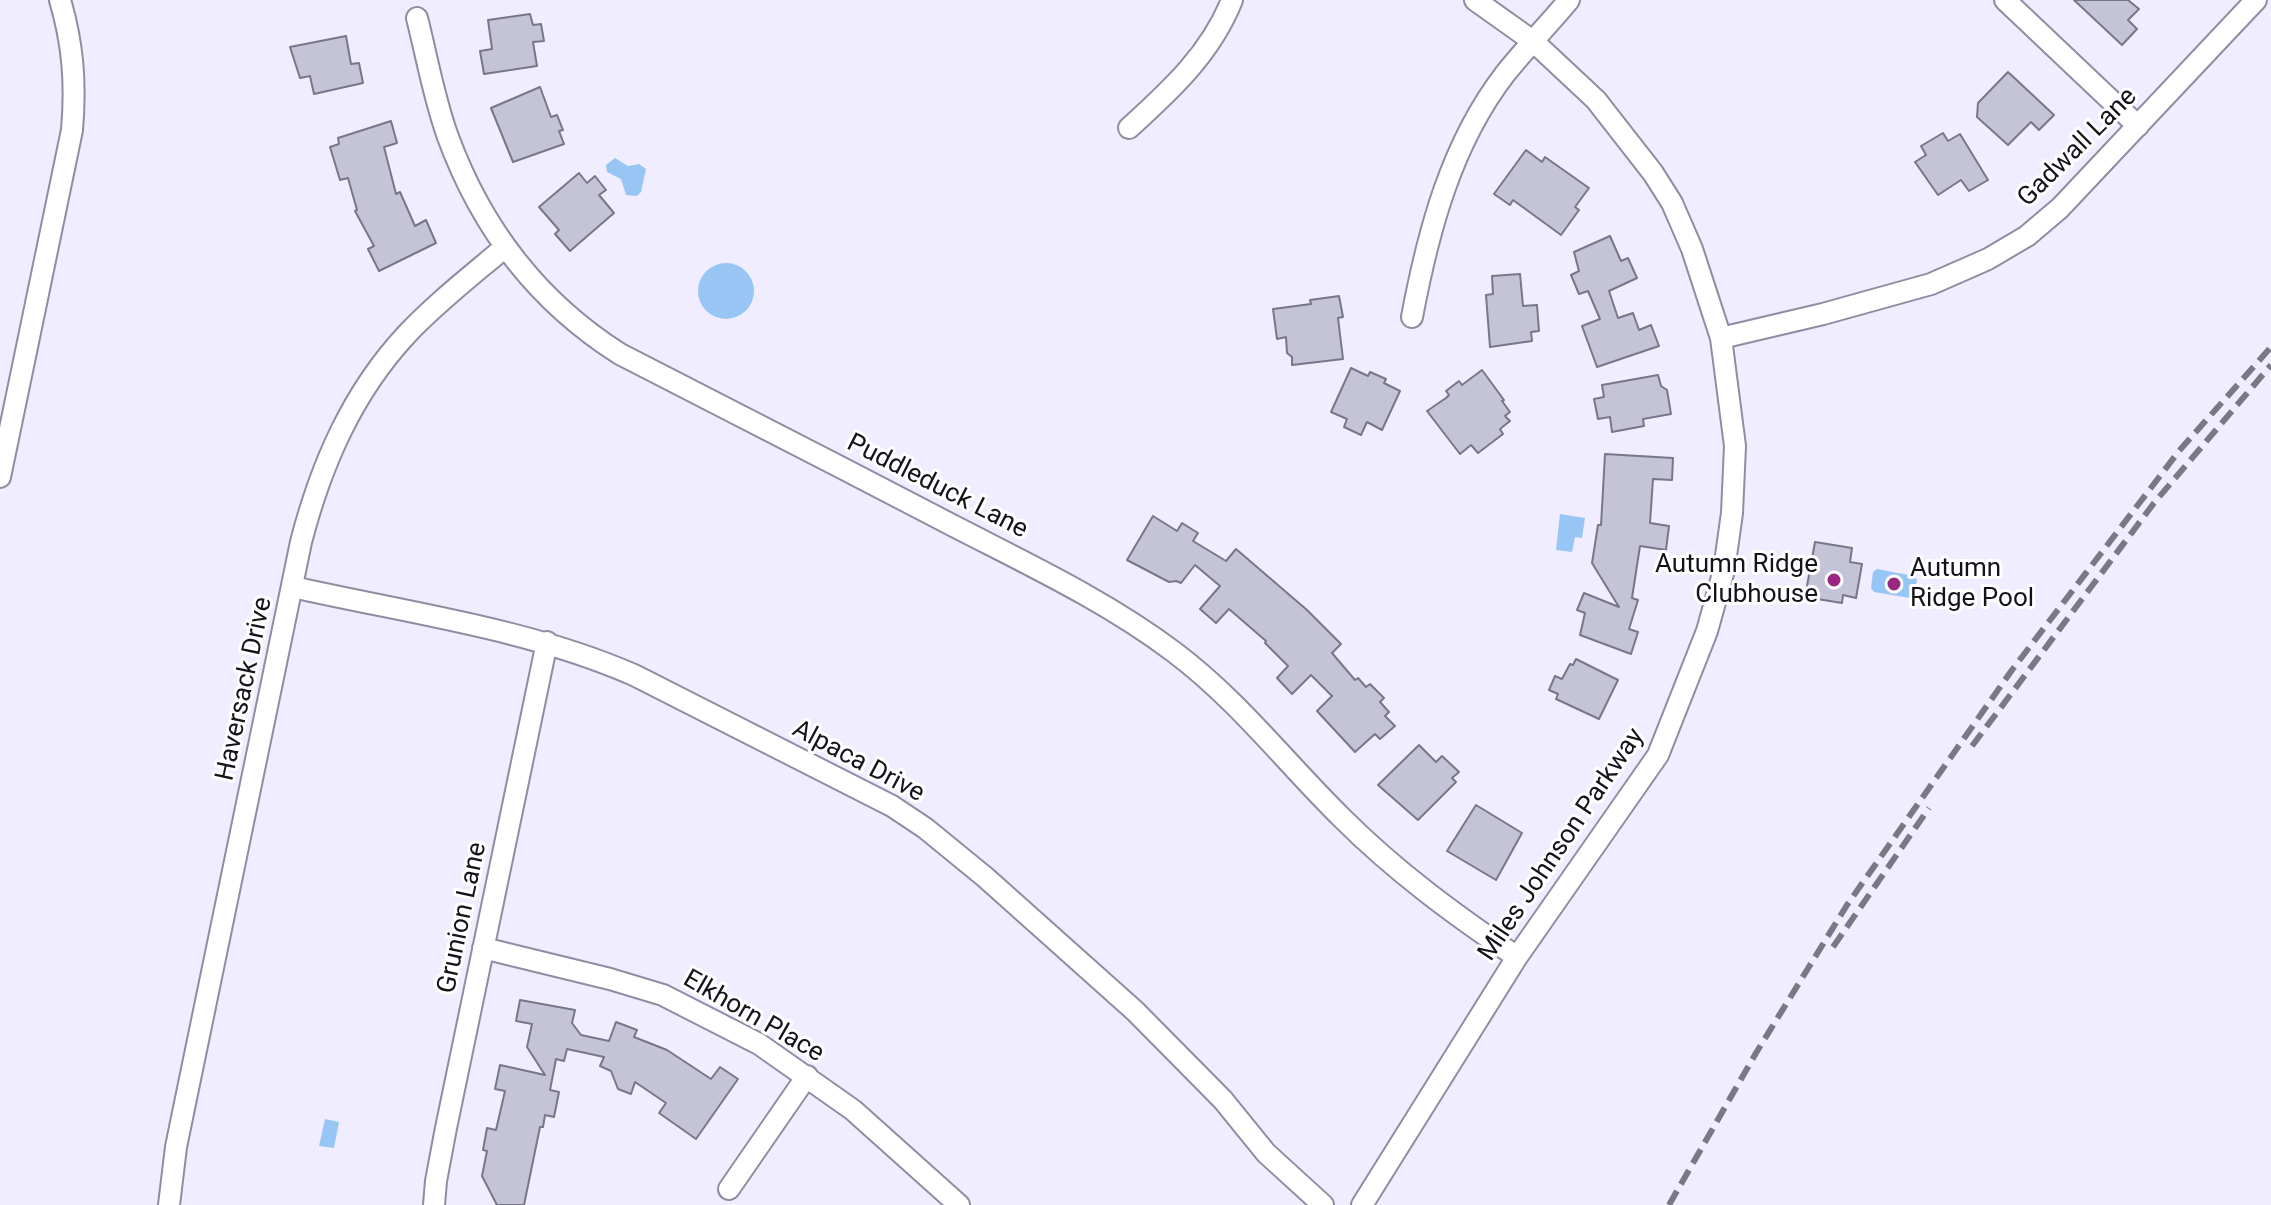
<!DOCTYPE html>
<style>
body{margin:0}
canvas{display:block;background:#efedff}
</style>
<canvas width="2271" height="1205"></canvas>
<script>
const ctx = document.querySelector('canvas').getContext('2d');
ctx.lineJoin = 'round';
function paint(path, color) {
  ctx.fillStyle = color;
  ctx.fill(path, 'evenodd');
}
function stroke(path, color, width, dash) {
  ctx.strokeStyle = color;
  ctx.lineWidth = width;
  ctx.lineCap = dash ? 'butt' : 'round';
  ctx.setLineDash(dash || []);
  ctx.stroke(path);
}
function label(font, color, halo, rows, align = 'center') {
  ctx.font = font + ' Roboto,sans-serif';
  ctx.lineWidth = 6;
  ctx.setLineDash([]);
  ctx.textBaseline = 'middle';
  ctx.strokeStyle = halo;
  ctx.fillStyle = color;
  for (const [text, x, y, turn = 0] of rows) {
    ctx.save();
    ctx.translate(x, y);
    ctx.rotate((+turn || 0) * Math.PI / 180);
    ctx.textAlign = isNaN(turn) ? turn : align;
    if (halo) ctx.strokeText(text, 0, 0);
    ctx.fillText(text, 0, 0);
    ctx.restore();
  }
}
paint(new Path2D(`
 M615 158 628 166 639 164 646 169 641 192 637 196 626 195 621 179 607 172 606 165Z
 M698 291a28 28 0 1 1 56 0a28 28 0 1 1-56 0Z
 M1560 514 1585 518 1582 538 1575 537 1572 552 1556 550Z
 M1877 569 1914 576 1917 580 1914 596 1910 598 1874 592 1871 588 1873 572Z
 M325 1119 339 1122 334 1148 319 1146Z`), '#98c6f4');
const building = new Path2D(`
 M2074 0H2128L2139 9 2128 20 2137 29 2122 45Z
 M530 14 533 25 541 24 544 41 533 42 537 66 484 74 480 51 492 49 488 20Z
 M346 36 351 64 359 63 363 83 314 94 310 76 300 78 290 47Z
 M2008 72 2054 115 2039 130 2031 122 2008 145 1977 117 1978 103Z
 M540 87 551 117 557 115 563 130 559 131 564 144 513 162 491 108Z
 M391 121 397 143 384 147 396 194 400 192 415 226 426 220 436 243 379 271 368 249 374 246 355 211 357 210 348 178 340 180 330 147 339 144 338 138Z
 M1943 133 1948 141 1960 134 1988 180 1969 191 1961 180 1938 195 1915 162 1926 155 1921 146Z
 M1526 150 1542 162 1545 157 1589 188 1575 207 1579 210 1561 235 1513 200 1510 205 1494 194Z
 M579 173 587 183 595 176 606 190 599 195 614 213 570 251 555 234 559 230 539 207Z
 M1610 236 1621 261 1628 258 1637 278 1609 291 1618 318 1633 313 1639 330 1651 325 1659 346 1597 367 1582 326 1600 319 1588 291 1579 294 1571 275 1579 271 1574 252Z
 M1520 274 1523 306 1537 305 1539 331 1531 332 1532 341 1490 347 1486 295 1493 294 1492 276Z
 M1339 296 1343 317 1338 318 1343 359 1292 365V357L1287 353 1286 337 1277 339 1273 309 1311 304 1310 300Z
 M1351 368 1368 376 1370 372 1386 379 1384 383 1400 391 1382 430 1367 422 1361 435 1344 427 1347 419 1331 412Z
 M1482 370 1504 400 1502 401 1510 412 1505 416 1510 421 1500 429 1503 434 1478 453 1471 445 1460 454 1427 411 1446 398 1449 395 1446 391 1459 381 1462 385Z
 M1658 375 1661 386 1667 390 1671 414 1643 419 1644 426 1612 432 1610 417 1598 419 1594 399 1604 397 1602 385Z
 M1605 454 1673 458 1672 480 1653 479 1650 523 1669 526 1666 550 1640 546 1632 598 1638 600 1629 629 1638 632 1631 654 1580 635 1585 613 1577 610 1584 593 1619 607 1592 563 1598 525H1601Z
 M1153 516 1177 531 1182 523 1198 533 1193 541 1226 561 1236 549 1307 610 1341 644 1332 653 1355 680 1358 678 1366 687 1370 684 1384 698 1380 702 1389 712 1385 716 1395 726 1380 739 1375 734 1355 752 1317 711 1332 696 1311 675 1292 694 1277 678 1288 666 1265 643 1266 641 1229 609 1216 623 1200 609 1220 586 1195 565 1181 583 1176 581 1169 582 1127 560Z
 M1815 542 1852 548 1850 562 1862 564 1856 598 1843 595 1842 603 1805 597Z
 M1576 659 1618 680 1599 719 1556 699 1558 694 1549 690 1555 676 1562 679 1570 664 1573 665Z
 M1419 745 1436 762 1442 756 1459 772 1452 778 1456 782 1418 820 1378 785Z
 M1476 805 1522 833 1496 880 1447 851Z
 M520 1000 575 1010 572 1023 581 1035 609 1041 616 1022 637 1030 634 1037 667 1050 711 1079 720 1067 738 1079 696 1139 659 1113 666 1103 635 1082 631 1094 618 1089 611 1071 600 1066 604 1057 567 1049 564 1061 556 1059 550 1090 559 1092 554 1117 545 1115 543 1127H540L524 1205H497L482 1176 487 1151 483 1150 487 1128 496 1130 505 1091 495 1089 500 1065 545 1075 527 1047 532 1024 516 1021Z`);
paint(building, '#c5c3d8');
stroke(building, '#787789', 2);
const minor = new Path2D(`
 M2005 0 2138 126
 M417 18C427 57 434 99 448 137 481 227 538 302 620 354 729 410 839 466 948 523 1025 563 1105 600 1174 652 1238 700 1286 763 1342 818 1396 872 1455 915 1517 957
 M1129 128C1171 90 1211 53 1232 0
 M1412 317C1428 232 1451 144 1505 74 1525 49 1548 25 1569 0
 M1721 338 1823 314 1931 284 1988 259 2027 236 2060 208 2256 0
 M0 477 72 130C76 84 73 44 60 0
 M293 587C407 613 526 628 634 675L892 806 925 828 985 877 1135 1011 1223 1100 1266 1153 1323 1205
 M483 948 610 979 663 995 759 1044 853 1110 959 1205
 M729 1189 807 1076
 M169 1205 176 1147 190 1079 301 542C321 465 352 393 407 334 436 303 471 276 504 248
 M434 1205 436 1181 446 1128 547 642
 M1362 1205 1517 957 1658 755 1707 631 1724 570 1732 513 1735 446 1721 338 1692 249 1672 203 1653 173 1596 100 1534 42 1475 0`);
stroke(minor, '#8f8da1', 24);
stroke(minor, '#fff', 20);
stroke(new Path2D(`
 M1972 746 2154 503 2271 365
 M1833 947 1929 808
 M1669 1205 1756 1053 1847 905 2012 670 2179 451 2271 347`), '#797884', 6, [16, 8]);
for (const [x, y, r, color] of [
 [1834,580,8,"#9b2681"],
 [1894,584,8,"#9b2681"]
]) {
  const dot = new Path2D();
  dot.arc(x, y, r, 0, 2 * Math.PI);
  ctx.fillStyle = color;
  ctx.fill(dot);
  stroke(dot, '#fff', 3);
}
label('26px', '#14131a', '#fff', [
 ["Gadwall Lane",2078,148,-45],
 ["Puddleduck Lane",937,487,27],
 ["Haversack Drive",245,689,-78],
 ["Alpaca Drive",858,762,28],
 ["Miles Johnson Parkway",1562,845,-56],
 ["Grunion Lane",463,918,-78],
 ["Elkhorn Place",753,1017,30]
]);
label('26px', '#14131a', '#fff', [
 ["Autumn Ridge",1818,565],
 ["Clubhouse",1818,595],
 ["Autumn",1910,569,"left"],
 ["Ridge Pool",1910,599,"left"]
], 'right');
</script>
